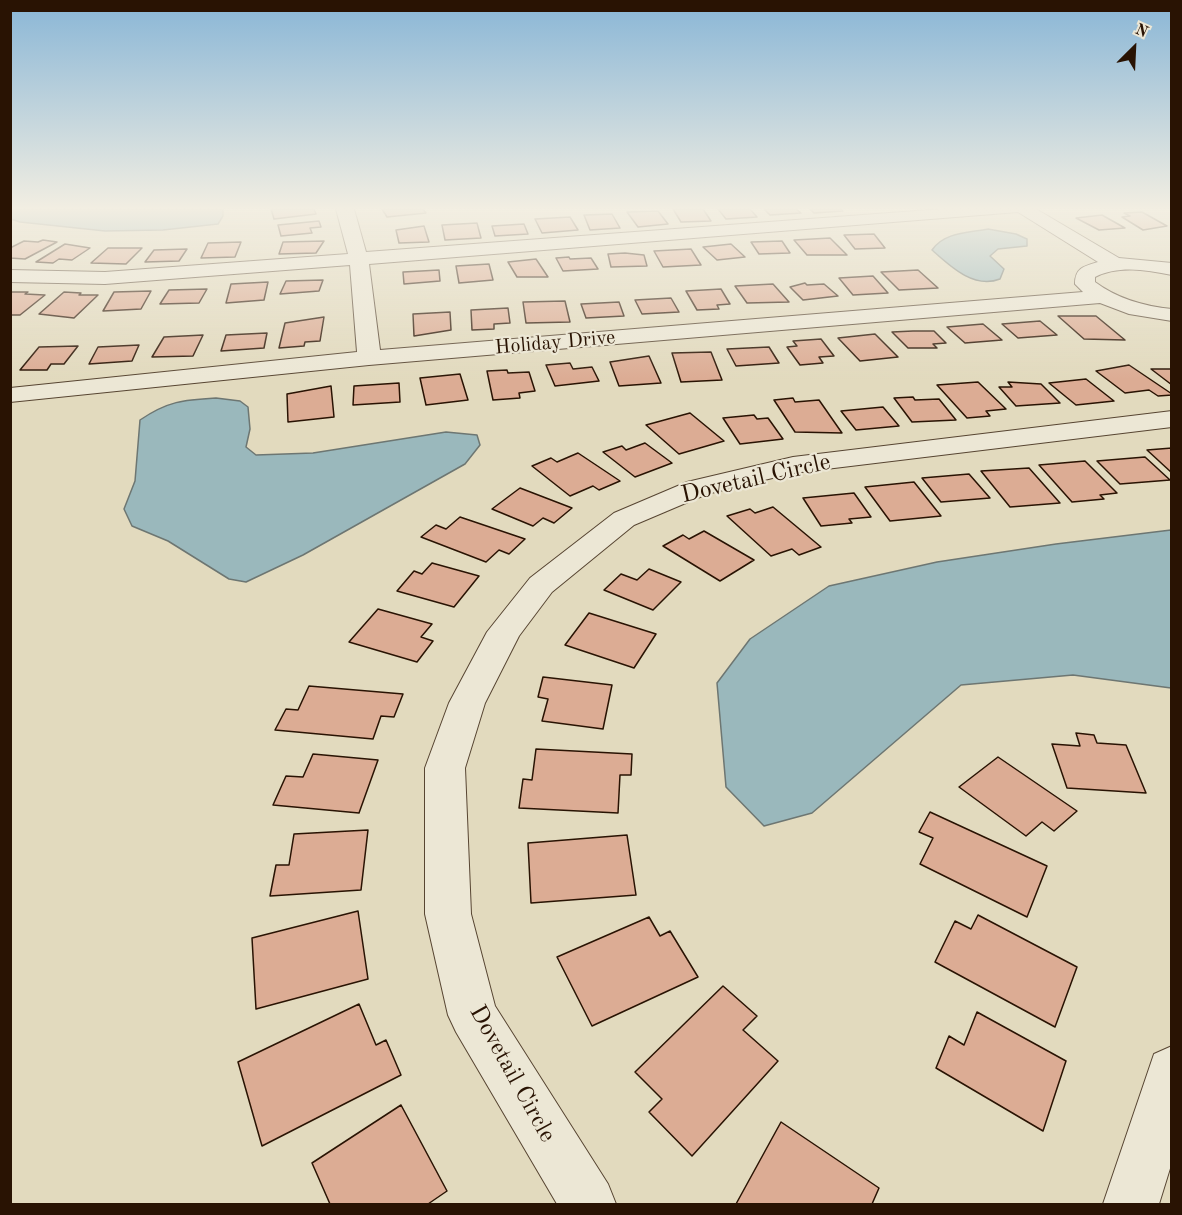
<!DOCTYPE html>
<style>
body{margin:0}
#map{position:relative;width:1182px;height:1215px;overflow:hidden;background:#e2dabe;font-family:"Old Standard TT",serif}
canvas{display:block}
.frame{position:absolute;inset:0;border:12px solid #291303;pointer-events:none}
.north{position:absolute;left:1104px;top:18px;width:60px;height:60px;-webkit-text-stroke:4px #ece7d5;paint-order:stroke;rotate:24deg;font-size:16px;font-weight:700;line-height:24px;text-align:center;color:#291303}
.north::after{content:'';display:block;margin:auto;width:21px;height:27px;background:#291303;clip-path:polygon(50% 0,100% 100%,50% 72%,0 100%)}
</style>
<div id="map">
<canvas width="1182" height="1215"></canvas>
<div class="frame"></div>
<div class="north">N</div>
</div>
<script>
const ctx = document.querySelector('canvas').getContext('2d');
ctx.lineJoin = 'round';
function paint(path, color) {
  ctx.fillStyle = color;
  ctx.fill(path, 'evenodd');
}
function stroke(path, color, width, dash) {
  ctx.strokeStyle = color;
  ctx.lineWidth = width;
  ctx.lineCap = dash ? 'butt' : 'round';
  ctx.setLineDash(dash || []);
  ctx.stroke(path);
}
function label(font, color, halo, rows, align = 'center') {
  ctx.font = font + ' "Old Standard TT",serif';
  ctx.lineWidth = 4.5;
  ctx.setLineDash([]);
  ctx.textBaseline = 'middle';
  ctx.strokeStyle = halo;
  ctx.fillStyle = color;
  for (const [text, x, y, turn = 0] of rows) {
    ctx.save();
    ctx.translate(x, y);
    ctx.rotate((+turn || 0) * Math.PI / 180);
    ctx.textAlign = isNaN(turn) ? turn : align;
    if (halo) ctx.strokeText(text, 0, 0);
    ctx.fillText(text, 0, 0);
    ctx.restore();
  }
}
const water = new Path2D(`
 M10 209H223V216L218 224 163 230 105 231 20 222 11 219Z
 M988 229 1016 234 1027 239V246L998 249 990 256 1004 269 1000 279C974 289 951 267 932 250 944 232 968 233 988 229Z
 M216 398 240 401 248 407 250 429 246 447 256 455 313 453 446 432 477 435 480 445 465 464 303 555 246 582 229 579 168 541 132 526 124 509 135 481 140 420C168 401 183 400 216 398Z
 M1171 530V688L1073 675 961 685 812 813 764 826 726 787 717 683 750 639 829 586 937 562 1056 544Z`);
paint(water, '#9ab8bc');
stroke(water, '#6d7672', 1.5);
const building = new Path2D(`
 M271 209H314L316 214 274 219Z
 M382 209H423L426 213 387 217Z
 M673 209H703L711 221 681 222Z
 M718 209H750L757 217 726 219Z
 M764 209H796L801 213 770 215Z
 M810 209H841L843 211 814 213Z
 M658 211 668 224 638 227 627 212Z
 M1142 212 1167 226 1143 230 1122 217 1130 216 1124 213Z
 M612 214 620 228 590 230 584 215Z
 M1102 215 1125 228 1099 230 1076 218Z
 M570 217 578 230 542 233 535 219Z
 M319 221 321 227 310 228 312 233 281 236 278 225Z
 M477 223 481 238 445 240 442 225Z
 M524 224 528 234 495 236 492 226Z
 M424 226 429 242 399 243 396 230Z
 M874 234 885 248 855 249 844 235Z
 M830 238 847 255H807L794 240Z
 M43 240 57 242 25 259 10 258V248L24 241 38 242Z
 M324 241 316 253 279 254 283 242Z
 M782 241 790 253 759 254 751 242Z
 M241 242 235 257 201 258 208 243Z
 M65 244 90 248 72 260 59 259 53 263 36 262Z
 M731 244 745 257 717 260 703 247Z
 M108 248H142L126 264 91 263Z
 M187 249 179 261 145 262 154 250Z
 M691 249 701 265 663 267 654 251Z
 M625 253 644 255 647 266 611 267 608 254Z
 M569 257 570 259 591 258 598 269 563 271 556 258Z
 M536 259 548 277H517L508 262Z
 M489 264 493 280 459 283 456 266Z
 M439 270 440 281 404 284 403 272Z
 M918 270 938 288 899 290 881 272Z
 M873 276 888 293 853 295 839 278Z
 M323 280 319 291 280 294 286 281Z
 M268 282 264 300 226 303 231 284Z
 M805 283 807 285 824 284 838 296 803 300 790 287Z
 M773 284 789 302 747 303 735 286Z
 M207 289 199 303 160 304 169 290Z
 M721 289 730 304 717 305 719 309 697 310 686 291Z
 M151 291 141 309 103 311 114 292Z
 M10 292H28L25 294 45 295 20 315H10Z
 M64 292 81 293 79 295H98L74 318 39 314Z
 M671 298 679 312 642 314 635 300Z
 M565 301 570 322 526 323 523 302Z
 M619 302 624 316 586 318 581 304Z
 M508 308 510 323 494 324V329L472 330 471 310Z
 M450 312 451 330 414 336 413 314Z
 M1058 316H1096L1125 340 1084 339Z
 M324 317 320 341 305 342 304 346 279 348 285 323Z
 M1040 321 1057 335 1018 338 1002 324Z
 M983 324 1002 340 965 343 947 327Z
 M913 331H934L946 343 933 344 937 348H908L892 332Z
 M267 333 264 348 221 351 226 335Z
 M875 334 898 357 860 361 838 338Z
 M203 335 193 356 152 357 164 337Z
 M821 339 834 356 819 357 823 363 800 365 787 347 797 346 793 341Z
 M139 345 132 361 89 364 98 347Z
 M78 346 64 364H51L47 370H20L39 347Z
 M769 347 779 363 736 366 727 349Z
 M711 352 722 380 681 382 672 353Z
 M649 356 661 383 619 386 610 362Z
 M570 363 573 369 592 367 599 381 555 386 546 365Z
 M1129 365 1172 394V395L1158 396 1149 390 1125 393 1096 371Z
 M1151 369H1172V385Z
 M507 370 508 373 529 372 535 391 519 393 520 398 493 400 487 371Z
 M460 374 468 400 426 405 420 378Z
 M1086 379 1114 401 1076 405 1049 383Z
 M978 382 1006 409 986 411 990 416 967 418 937 385Z
 M1008 382 1041 384 1060 403 1016 406 999 387H1012Z
 M399 383 400 402 353 405 354 386Z
 M331 386 334 417 288 422 287 394Z
 M913 397 915 400 939 399 956 420 912 422 894 398Z
 M793 398 795 402 819 400 842 433 795 432 774 400Z
 M883 407 899 426 856 430 841 411Z
 M690 413 724 441 679 454 646 425Z
 M754 415 757 419 768 418 783 439 740 444 723 418Z
 M645 443 672 463 635 477 603 452 622 446 626 450Z
 M1172 448V473L1147 450Z
 M578 453 620 481 599 490 593 486 570 496 532 466 551 458 557 462Z
 M1145 457 1170 480 1120 484 1097 461Z
 M1085 461 1117 493 1100 495 1104 499 1072 502 1039 465Z
 M1029 468 1060 503 1010 507 981 471Z
 M969 474 990 498 941 502 922 478Z
 M914 482 941 516 890 521 865 487Z
 M520 488 572 508 554 523 543 518 533 526 492 509Z
 M854 493 871 517 849 519 852 523 821 526 803 498Z
 M773 507 821 547 799 555 792 549 771 556 727 516 750 509 755 513Z
 M460 517 525 539 509 554 499 550 486 562 421 537 436 525 446 529Z
 M704 531 754 560 720 581 663 546 683 535 689 539Z
 M432 563 479 576 454 607 397 591 414 571 422 574Z
 M649 569 681 582 653 610 604 590 621 574 637 580Z
 M378 609 432 624 421 637 433 641 417 662 349 642Z
 M589 613 656 634 634 668 565 645Z
 M543 677 612 685 603 729 542 721 548 699 538 697Z
 M309 686 403 694 394 717 381 716 373 739 275 730 286 709 298 710Z
 M1076 733 1094 735 1097 743 1126 745 1146 793 1067 788 1052 744 1080 746Z
 M536 749 632 754 631 775H620L618 813 519 808 523 779 532 780Z
 M313 754 378 760 359 813 273 805 286 776 303 777Z
 M998 757 1077 811 1054 831 1042 822 1026 836 959 787Z
 M930 812 1047 866 1027 917 920 864 933 838 919 832Z
 M368 830 361 890 270 896 276 865H289L294 834Z
 M627 835 636 895 531 903 528 843Z
 M358 911 368 979 256 1009 252 938Z
 M978 915 1077 967 1055 1027 935 962 955 921 971 929Z
 M649 917 660 936 670 931 698 977 592 1026 557 957Z
 M723 986 757 1016 743 1030 778 1061 692 1156 649 1112 662 1099 635 1072Z
 M359 1004 376 1045 386 1040 401 1075 262 1146 238 1062Z
 M977 1012 1066 1061 1043 1131 936 1068 949 1036 964 1045Z
 M401 1105 447 1191 428 1204H330L312 1163Z
 M781 1122 879 1188 872 1204H736Z`);
paint(building, '#dcac94');
stroke(building, '#291303', 1.5);
const minor = new Path2D(`
 M336 209H354L366 252 943 209H1036L1119 258 1172 263V275C1146 270 1119 265 1095 277V282C1118 299 1143 306 1172 309V321L1129 314 1100 303 369 365 10 402V388L357 352 350 265 105 284 10 282V270L105 272 348 254ZM1018 212 1098 262C1084 266 1075 268 1075 284L1083 292 380 350 369 264Z
 M1172 411V427L793 473 707 494 634 525 552 592 519 636 485 703 465 768 471 914 495 1006 608 1184 616 1204H557L456 1032 448 1015 425 914V768L449 703 487 632 530 578 614 513 687 482 793 457Z
 M1172 1046V1162L1159 1204H1103L1154 1054Z`);
stroke(minor, '#574532', 2);
paint(minor, '#ece7d5');
const sky = ctx.createLinearGradient(0, 0, 0, 379);
sky.addColorStop(0, '#89b6d6');
sky.addColorStop(0.55, '#f2eee2');
sky.addColorStop(1, '#f2eee200');
ctx.fillStyle = sky;
ctx.fillRect(0, 0, 1182, 379);
label('20px', '#291303', '#ece7d5', [
 ["Holiday Drive",555,343,-5]
]);
label('24px', '#291303', '#ece7d5', [
 ["Dovetail Circle",756,479,-13],
 ["Dovetail Circle",512,1074,61]
]);
</script>
